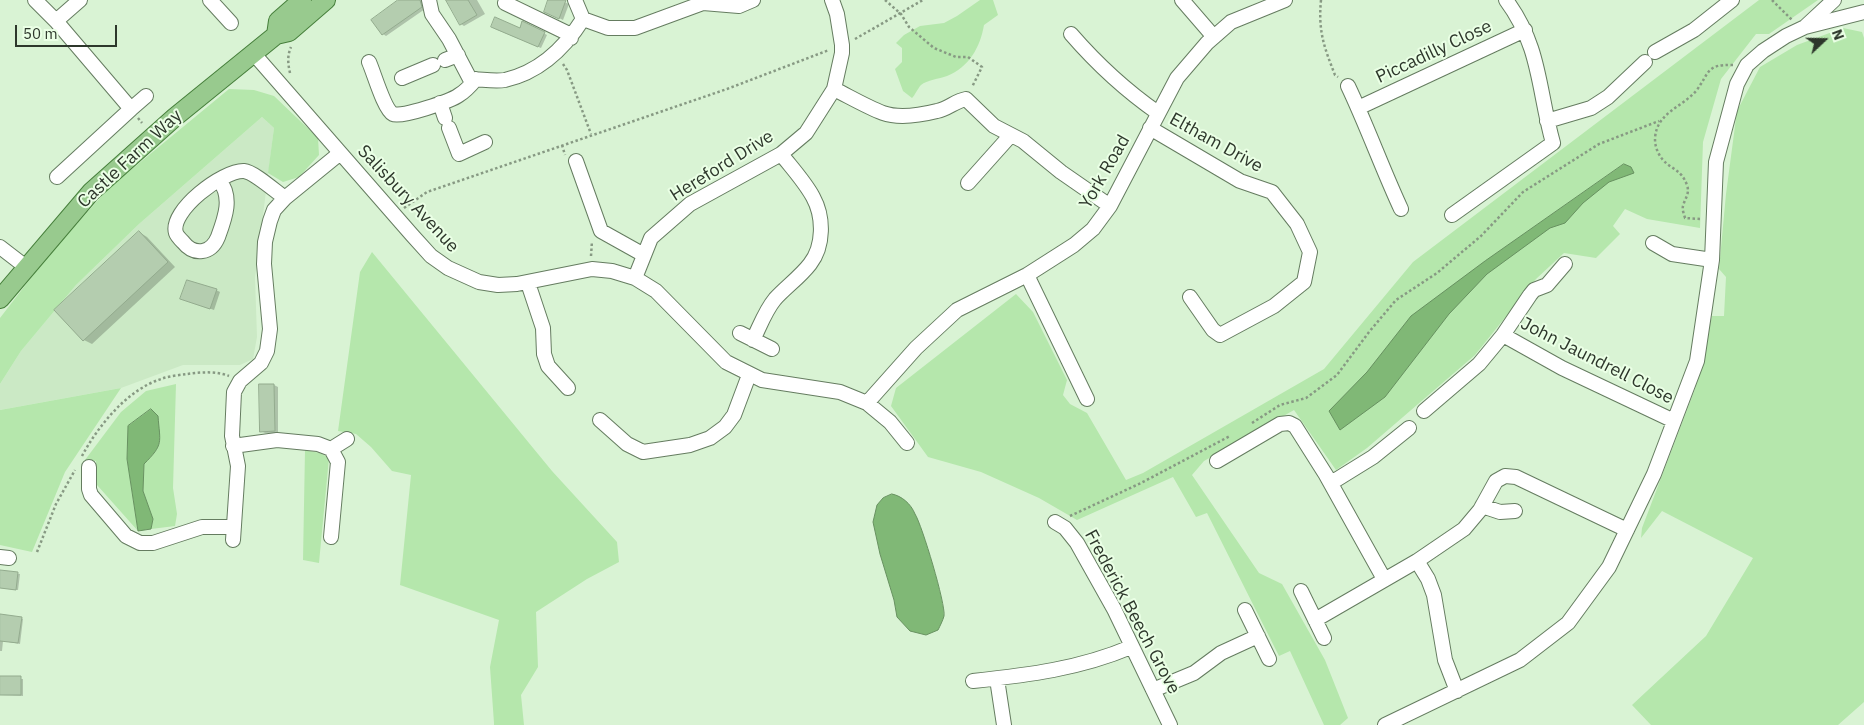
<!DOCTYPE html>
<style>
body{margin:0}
#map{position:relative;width:1864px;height:725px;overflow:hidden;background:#d9f3d4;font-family:"IBM Plex Sans",sans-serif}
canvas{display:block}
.north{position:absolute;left:1799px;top:15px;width:50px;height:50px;-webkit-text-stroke:4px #eaffe5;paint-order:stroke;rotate:69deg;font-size:14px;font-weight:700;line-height:20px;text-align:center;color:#2d372b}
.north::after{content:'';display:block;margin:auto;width:18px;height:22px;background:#2d372b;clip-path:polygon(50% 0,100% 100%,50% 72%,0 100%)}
.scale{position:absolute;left:15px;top:25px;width:102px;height:22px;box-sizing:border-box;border:2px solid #2d372b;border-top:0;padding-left:6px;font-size:15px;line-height:18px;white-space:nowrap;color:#2d372b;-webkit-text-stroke:4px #eaffe5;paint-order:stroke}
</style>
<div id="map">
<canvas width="1864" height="725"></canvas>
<div class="north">N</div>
<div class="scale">50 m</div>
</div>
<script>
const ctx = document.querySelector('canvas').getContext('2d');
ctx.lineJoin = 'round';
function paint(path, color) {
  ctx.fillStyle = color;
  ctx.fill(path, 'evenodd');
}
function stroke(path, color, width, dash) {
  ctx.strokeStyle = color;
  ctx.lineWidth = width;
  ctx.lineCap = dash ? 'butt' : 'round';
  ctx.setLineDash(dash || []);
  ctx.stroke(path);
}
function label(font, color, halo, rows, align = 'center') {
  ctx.font = font + ' "IBM Plex Sans",sans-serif';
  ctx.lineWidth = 4;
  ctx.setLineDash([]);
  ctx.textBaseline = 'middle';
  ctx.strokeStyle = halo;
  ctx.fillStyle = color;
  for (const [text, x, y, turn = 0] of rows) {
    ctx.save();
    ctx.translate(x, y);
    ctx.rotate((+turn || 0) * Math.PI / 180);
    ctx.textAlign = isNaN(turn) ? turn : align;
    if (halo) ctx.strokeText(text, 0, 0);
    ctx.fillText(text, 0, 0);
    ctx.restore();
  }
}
paint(new Path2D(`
 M262 117 274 128 255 278 257 337 253 359 240 365H183L121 388 0 410V384L21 351 76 285 139 224Z`), '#cbe9c5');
paint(new Path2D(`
 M980 0H993L998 15 984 25C980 48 969 67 947 76 939 79 927 80 921 85 918 88 915 95 912 98L903 91 895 69 902 62V48L896 43 904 35 920 26 944 23 957 16Z
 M1759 0H1818L1769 34H1756L1721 79 1703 142 1700 228 1647 219 1625 209 1613 226 1620 234 1596 258 1564 253 1536 279 1475 355 1367 448 1336 470 1294 410 1204 461 1192 475 1259 573 1282 584 1325 660 1348 718 1340 725H1324L1290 651 1279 656 1207 513 1196 517 1173 477 1077 520 1039 498 981 472 928 457 891 406 896 388 1016 294 1033 312 1067 380 1063 395 1070 404 1087 413 1126 480 1143 473 1324 369 1413 262Z
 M1843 28 1862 32 1864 38V702L1838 725H1651L1632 705 1706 636 1753 558 1662 511 1641 538 1642 528 1695 389 1712 316H1724L1726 277 1719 269 1726 194 1737 111 1760 67 1797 45Z
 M229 89 254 90 274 96 318 138 319 155 299 177 283 182 268 173 274 128 262 117 139 224 76 285 21 351 0 384V318L47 257 109 188Z
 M372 252 552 471 617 542 619 562 587 579 536 612 538 667 521 695 524 725H494V723L490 667 499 620 400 585 411 475 392 471 371 447 356 434 338 431 360 272Z
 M176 384 173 488 177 514 175 526 151 529 153 519 143 491 144 464C166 442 162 437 151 409L128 426 127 459 138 531 97 485 96 461 85 460 121 412 146 391Z
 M121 388 65 472 32 552 0 545V410Z
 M305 450 320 453 329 458 319 563 303 560Z`), '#b5e7ac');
const water = new Path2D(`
 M1624 164 1631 167 1634 173 1609 182 1583 203 1565 223 1550 228 1487 274 1449 314 1385 397 1340 430 1329 411 1367 372 1411 316 1485 261Z
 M151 409 158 416C160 443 164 444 144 464L143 491 153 519 151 529 138 531 127 459 128 426Z
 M892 494C902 496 911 504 915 514 922 525 946 605 944 616 943 620 940 626 938 630L926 635 910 631 897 617 894 600 880 554 873 522 877 505 883 498Z`);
paint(water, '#80b876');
stroke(water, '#679160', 1);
paint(new Path2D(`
 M400 0H422L425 9 386 36 383 34Z
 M447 0H477L485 14 464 26 461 24Z
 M550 0H559L569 4 563 20 545 11Z
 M523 23 547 35 541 48 495 29H520Z
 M139 232 147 237 175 267 92 344 84 340Z
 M216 290 220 292 214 310 186 300Z
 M274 385 278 387V433H265L261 431Z
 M0 571 20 574 18 590 0 588Z
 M21 618 23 619 20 644 3 641 2 651H0V622Z
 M0 678 23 679V696L0 695Z`), '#0003');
const building = new Path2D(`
 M398 0H420L422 7 382 35 371 20Z
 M446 0H468L477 15 460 25Z
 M548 0H566L559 19 544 12Z
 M495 17 520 28 522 21 545 32 538 47 491 27Z
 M139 231 168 262 83 341 54 310Z
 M187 280 217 289 210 309 180 299Z
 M259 384H274L275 431 260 432Z
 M0 570 18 572 16 590 0 588Z
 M0 614 22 617 18 643 0 641Z
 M0 676H21V695H0Z`);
paint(building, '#b4cdaf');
stroke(building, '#93ab8e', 1);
const minor = new Path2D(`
 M35 0 56 21 131 109 57 177
 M210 0 231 23
 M429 0 432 14 449 39 470 79C481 79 494 82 505 80 540 72 564 49 583 19L575 0
 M1182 0 1214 37
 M505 3 565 32 571 38
 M583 19 608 28H635L703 3 739 6 753 0
 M56 21 80 0
 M1806 26 1834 0
 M1071 34C1097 64 1125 90 1158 113
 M1655 52 1694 30 1732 0
 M254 54 412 235 431 256 448 268 479 282 498 285 517 284 592 269 612 271 635 278 656 291 726 362 762 380 840 392 867 403 890 422 907 443
 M445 60 458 55
 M369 62C374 73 384 109 393 114 401 118 451 101 459 95 466 91 471 85 476 79
 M402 78 433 65
 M1348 86C1367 126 1382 168 1401 209
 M834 89C850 97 867 107 883 113 900 119 921 115 937 111 948 109 955 101 966 99L994 126 1023 141 1061 172 1110 206
 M440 103 445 118
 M1358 108 1525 30
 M131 109 146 96
 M1547 121 1591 108 1608 97 1645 62
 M449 128 459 154 485 142
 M1150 128 1240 181 1272 192 1297 224 1310 252 1304 282 1274 306 1220 335 1213 330 1190 297
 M576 161 601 231 644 255
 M219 180C233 197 225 218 218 237 211 254 194 256 183 242 181 240 177 236 176 233 169 211 223 170 244 171 254 172 275 191 285 198
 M968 183 1010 136
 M1452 215 1553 143C1538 90 1541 47 1506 0
 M1653 243 1672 254 1712 260
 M0 247 26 267
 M1027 275 1087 399
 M635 278 651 238 690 204 781 154 806 133 834 89 842 53V45L837 14 832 0
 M528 283 543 328 544 354 548 366 568 388
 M740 333 772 349
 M1503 335 1562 368 1674 421
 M753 340C760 326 765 311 775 299 786 287 800 277 810 264 824 246 824 217 813 197 805 182 792 168 781 154
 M867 403 916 348 957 310 1027 275 1074 245 1093 229 1110 206 1177 78 1207 43 1231 22 1285 0
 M1424 411 1479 364 1503 335 1530 295 1534 290 1547 285 1565 264
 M600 420 627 444 643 452 690 445 710 438 725 427 734 415 749 375
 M233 446 277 440 318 444 331 449 347 439
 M1217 461 1280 424 1289 423 1295 426 1326 475 1384 579
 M89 467V489L91 495 126 536 140 543H153L202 527H234
 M1331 483 1373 457 1409 428
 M1482 506 1500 512 1515 511
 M1055 522 1065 528 1077 543 1114 609 1170 725
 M331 537 338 462 331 449
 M233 540 238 466 232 436 234 392 240 381 261 363 267 351 270 329 264 264 265 242 270 221 274 210 285 198 339 154
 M0 557 9 558
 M1417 561 1428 579 1434 595 1445 660 1457 691
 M1301 591 1324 638
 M1245 610 1269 659
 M1315 620 1417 561 1464 529 1480 510 1496 481 1505 476 1516 477 1627 530
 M997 679 1004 725
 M973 681C1028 675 1079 669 1131 647
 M1153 690 1194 673 1221 653 1258 636
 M1385 725 1520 660 1568 623 1609 567 1654 474 1697 361 1712 260 1716 162 1737 84 1747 65 1763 51 1786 36 1805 27 1864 12`);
const major = new Path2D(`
 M276 35 278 21 302 0
 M0 299 91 192 175 117 276 35 289 32 326 0`);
stroke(minor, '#657c60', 16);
stroke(major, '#467f3b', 20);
stroke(new Path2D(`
 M885 0 901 14 909 27 934 48 956 57H968L982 67 972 87
 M1321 0C1318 31 1324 47 1335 75L1338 77
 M1772 0 1792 20
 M855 39 923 0
 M563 64 567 70 591 134
 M290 73C288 64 287 56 291 47
 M138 118 142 123
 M562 145 565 155
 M404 208 427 192 727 89 829 50
 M1700 219 1685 218C1684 214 1682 210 1683 206 1685 198 1690 194 1687 185 1681 169 1672 170 1663 160 1658 154 1655 147 1655 139 1656 113 1681 108 1696 91 1710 73 1705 64 1733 65
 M591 256 592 241
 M1252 423 1280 405 1306 398 1337 375 1369 332 1396 300 1437 273 1481 236 1523 192 1599 144 1659 121
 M82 456C98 426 127 390 161 379 169 376 179 375 187 374 201 372 216 371 229 376
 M1070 516 1141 483 1230 436
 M37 552 56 504 75 470`), '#879983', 2.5, [2.5, 2.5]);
stroke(minor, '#fff', 14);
stroke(major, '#98ca8e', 18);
label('18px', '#2d372b', '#eaffe5', [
 ["Piccadilly Close",1434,52,-25],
 ["Eltham Drive",1216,143,29],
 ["Castle Farm Way",130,159,-43],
 ["Hereford Drive",722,166,-32],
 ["York Road",1105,172,-60],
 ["Salisbury Avenue",408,199,47],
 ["John Jaundrell Close",1597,361,27],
 ["Frederick Beech Grove",1132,612,62]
]);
</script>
